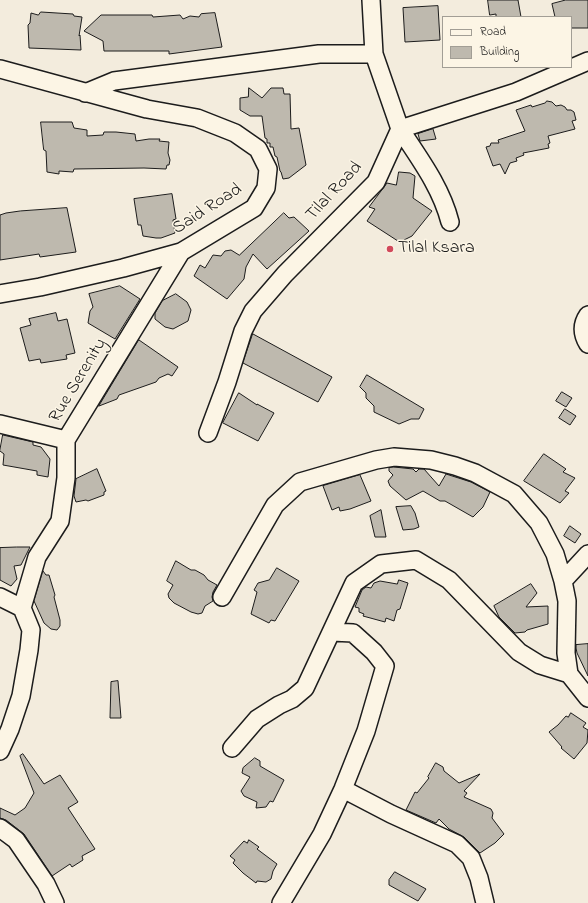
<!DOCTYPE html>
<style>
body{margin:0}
#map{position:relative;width:588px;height:903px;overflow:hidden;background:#f3ecdd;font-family:"Indie Flower",sans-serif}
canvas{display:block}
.legend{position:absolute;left:442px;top:16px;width:130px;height:52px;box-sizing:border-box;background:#fcf5e5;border:1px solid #a29e95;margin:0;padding:5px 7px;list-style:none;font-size:12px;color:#1c1c1c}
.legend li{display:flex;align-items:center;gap:8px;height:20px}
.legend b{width:20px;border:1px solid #a29e95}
</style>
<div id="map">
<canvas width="588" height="903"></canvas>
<ul class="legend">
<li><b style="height:5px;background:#fcf5e5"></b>Road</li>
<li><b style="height:11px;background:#beb9ae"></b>Building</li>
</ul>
</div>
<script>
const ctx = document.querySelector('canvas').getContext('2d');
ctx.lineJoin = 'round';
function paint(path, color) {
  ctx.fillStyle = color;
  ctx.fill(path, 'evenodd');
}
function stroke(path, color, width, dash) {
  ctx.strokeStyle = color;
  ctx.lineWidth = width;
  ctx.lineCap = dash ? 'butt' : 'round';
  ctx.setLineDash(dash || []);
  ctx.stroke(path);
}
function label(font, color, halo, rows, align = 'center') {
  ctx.font = font + ' "Indie Flower",sans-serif';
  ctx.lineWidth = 3;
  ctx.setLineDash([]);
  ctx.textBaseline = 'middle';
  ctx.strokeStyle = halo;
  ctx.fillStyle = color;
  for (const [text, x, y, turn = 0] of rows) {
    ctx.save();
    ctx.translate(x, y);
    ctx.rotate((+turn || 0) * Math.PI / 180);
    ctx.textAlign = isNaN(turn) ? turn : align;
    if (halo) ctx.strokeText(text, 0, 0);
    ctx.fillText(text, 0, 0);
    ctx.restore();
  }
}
const building = new Path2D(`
 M488 0H518L521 17H496V14L490 15Z
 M566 0H588V28H571V17H555L552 4Z
 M438 6 440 40 405 42 403 8Z
 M41 12 73 14 74 16 82 17 79 36 80 35 81 50 29 48 28 25 30 23 31 13 38 15Z
 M215 13 222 47 169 54V51H104L103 41 84 31 101 15H152L153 17 180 15 183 19 190 16 199 17 201 14Z
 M249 88 262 98 271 88H283L284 94H290L291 129 299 128 306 165 289 178 283 179 281 172 280 171 277 157 275 156 273 147H270V143H267V139L265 138 262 116H250L240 110V98L248 97Z
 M547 101 552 102 556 106 561 105 565 107 567 110H571L574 112 576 120 572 121 575 129 548 136 550 143 548 144 549 148 523 153 524 155 516 158 517 161 510 163 505 174 500 164 493 166 486 147 490 146 491 143H499L498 140 525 131 516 110 531 105 532 107 545 103Z
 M41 122H72L74 128 87 130V136L103 135 104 132H116L135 134 136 141 149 139H160L159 141 169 142 168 153 170 160 169 165H167L166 169 144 168 74 169 73 172 59 171V174L47 172 46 151 44 150Z
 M433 129 436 139 420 141 418 134Z
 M399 172 410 173 415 176 413 198 432 211 412 236 404 240 401 243 367 221 375 209 369 207 387 183 396 185Z
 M172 194 176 219 173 220 175 233 161 238H156L143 236 141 225H138L134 199Z
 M67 208 76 252 40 257 39 254 0 260V215L6 213 20 211Z
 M284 213 289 218 294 217 309 231 267 269 253 254 246 267 244 279 227 299 194 276 200 265 205 268 213 255 221 256 225 251 231 250 239 255Z
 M120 286 140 299 115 339 88 323 90 311 93 307 89 294Z
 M176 294 187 302 191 310 188 321 173 329 165 327 155 319V313L162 301Z
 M56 313 58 321 67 319 75 353 66 355 67 359 41 363 40 359 29 361 20 328 31 325 29 319Z
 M253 334 332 377 318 402 243 363Z
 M139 340 178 367 172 376 168 374 159 378 156 382 119 395 117 399 99 406Z
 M367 375 424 409 419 419H411L399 424 374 412V406L366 398V393L360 387Z
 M562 392 572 398 566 407 556 401Z
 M239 393 257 405V404L274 413 258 441 223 423Z
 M565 409 576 416 570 425 559 418Z
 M3 435 33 442V445L41 447 50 459 48 477 37 475V471L3 465 4 454 0 451Z
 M544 454 566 469 563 472 575 478 565 491 569 493 560 503 524 481Z
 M394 467 413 469 416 472 419 469H424L439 486 446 474 471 482 490 492 483 507 473 517 445 501H440L423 491 406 500 390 486 388 481 393 475 389 471V468Z
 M97 469 106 491 104 492V495L88 501 86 500 76 502 74 496 76 479Z
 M360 475 371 501 350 509 340 511 339 507 332 510 323 486Z
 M411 506 415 513 419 527 414 529 403 530 396 507Z
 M381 510 386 537H375L370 516Z
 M570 526 581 534 575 543 564 536Z
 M17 547H30L21 565 14 566 17 579 11 586 0 580V548Z
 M176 561 191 570H195L204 575 208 580 217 585 213 592 212 597 213 601 205 606 202 613 198 614 191 612 174 603 169 598 168 594 173 585 167 581Z
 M277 568 299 581 275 621 271 620 269 623 251 614 257 592 254 590 258 583 269 580Z
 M43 571 46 575H49L55 595 54 597 60 620V626L57 630 51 629 44 623 34 601Z
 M399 580 408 583 400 609 397 610 394 621 386 618 385 622 363 616 364 614 359 612V608L355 607 362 590 366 587 371 588 374 583 380 581 397 584Z
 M531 584 537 593 526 607 548 606V624L527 630 525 632 515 633 499 617 494 606Z
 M588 644V676L577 653 576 648V645Z
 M118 681 121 718H110L111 682Z
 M571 713 586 723 583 727 588 730 587 743 574 759 561 748 562 747 549 732 558 725 566 716 568 717Z
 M23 754 44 784 60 775 78 802 68 808 95 849 82 856 83 860 72 867 70 864 52 876 24 834 6 820 0 818V808L15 815 25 808 34 793 20 756Z
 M255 758 260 761V766L284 780 273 802 270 801 266 807 256 808 257 802 244 796 241 791 250 777 242 773 243 768Z
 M436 763 443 767 444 771 459 783 480 774 464 791 467 793 464 797 491 809 493 813 492 818 504 834 495 843 480 853 464 837 449 829 439 819 436 823 406 810 415 792 417 793 429 778 428 777Z
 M249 840 259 847 257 849 277 864 273 871 271 879 266 882 257 881 256 883 243 873 233 863 235 860 230 856 244 841 247 843Z
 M395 872 426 889 418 901 389 885V880Z`);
paint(building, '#beb9ae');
stroke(building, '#1c1c1c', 1);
const minor = new Path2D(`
 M0 69 147 109 197 118 235 133 258 149 268 169 266 188 254 208 181 252 123 268 40 287 0 294
 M85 93 114 81 319 54H374
 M450 222C441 187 419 158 400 129L516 92 588 61
 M588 315C581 325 582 334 588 344
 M0 424 66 440
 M208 433 227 382 243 331 253 311 285 274 376 182 400 129 374 54 371 0
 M563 581 588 554
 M0 597 22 608
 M222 597 275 505 300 482 376 460 394 457 431 460 455 466 475 473 514 494 539 523 555 554 563 581 567 601 566 653 569 674 588 698
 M232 748 257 719 279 705 292 699 305 688 354 583 381 564 416 560 449 580 519 652 540 665 569 674
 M0 751 10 729 21 696 29 650 31 630 22 608 37 557 60 521 66 478V440L181 252
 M343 789 391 814 457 844 471 858 479 878 485 903
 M0 828 16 840 46 884 55 903
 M281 903 322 834 343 789 366 731 385 666 374 652 353 633 332 632`);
stroke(minor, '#1c1c1c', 20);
stroke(minor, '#fcf5e5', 17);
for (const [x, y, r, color] of [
 [390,249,4,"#d1495b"]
]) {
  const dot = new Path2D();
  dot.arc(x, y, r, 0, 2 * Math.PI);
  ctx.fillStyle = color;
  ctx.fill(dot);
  stroke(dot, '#fcf5e5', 1.5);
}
label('18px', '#1c1c1c', '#fcf5e5', [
 ["Tilal Road",335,192,-47],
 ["Said Road",208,210,-33],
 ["Rue Serenity",79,381,-59]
]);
label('18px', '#1c1c1c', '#fcf5e5', [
 ["Tilal Ksara",398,249]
], 'left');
</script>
